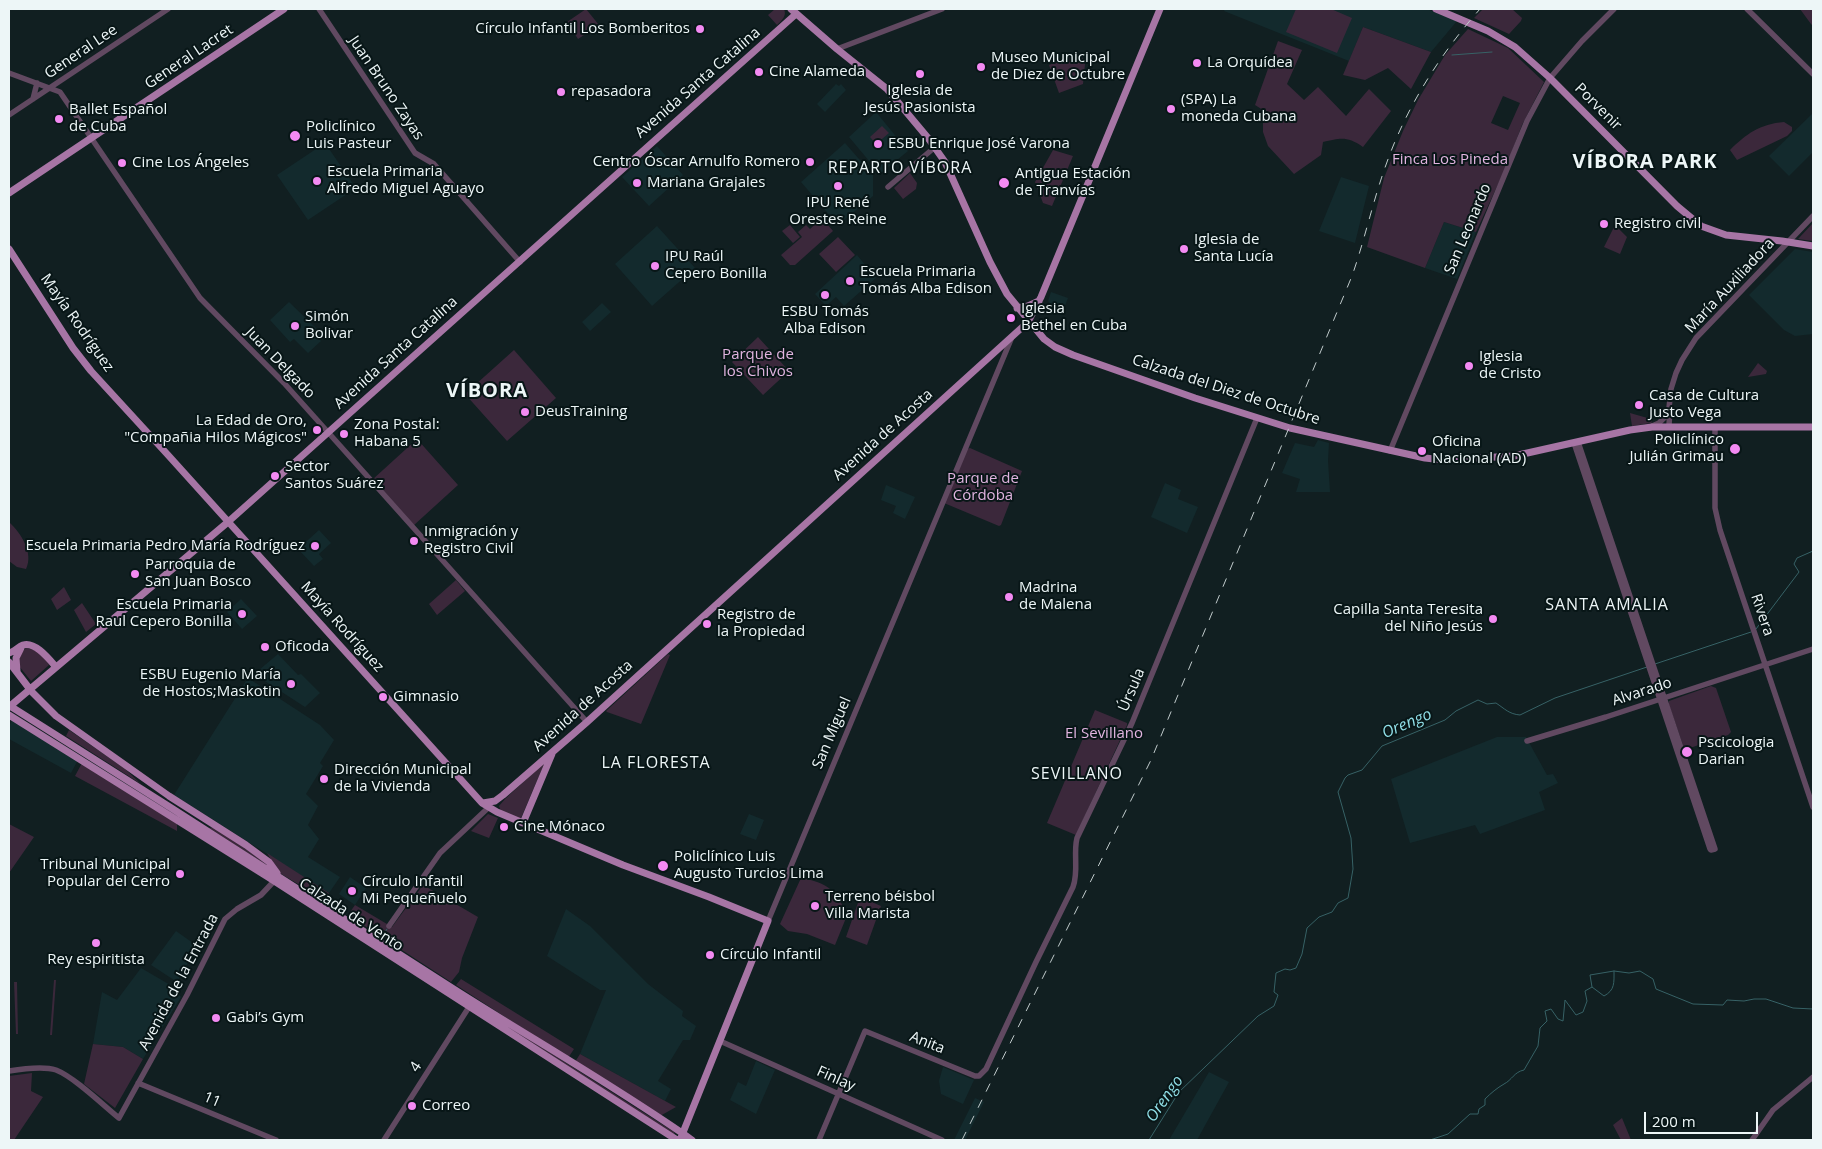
<!DOCTYPE html>
<meta charset="utf-8">
<style>
body{margin:0}
#map{position:relative;width:1822px;height:1149px;overflow:hidden;background:#111f21;font-family:"Open Sans",sans-serif}
canvas{display:block}
.frame{position:absolute;inset:0;border:10px solid #edf6f7;pointer-events:none}
.scale{position:absolute;left:1644px;top:1112px;width:114px;height:22px;box-sizing:border-box;border:2px solid #edf6f7;border-top:0;padding-left:6px;font-size:15px;line-height:18px;white-space:nowrap;color:#edf6f7;-webkit-text-stroke:4px #081617;paint-order:stroke}
</style>
<div id="map">
<canvas width="1822" height="1149"></canvas>
<div class="frame"></div>
<div class="scale">200 m</div>
</div>
<script>
const ctx = document.querySelector('canvas').getContext('2d');
ctx.lineJoin = 'round';
function paint(path, color) {
  ctx.fillStyle = color;
  ctx.fill(path, 'evenodd');
}
function stroke(path, color, width, dash) {
  ctx.strokeStyle = color;
  ctx.lineWidth = width;
  ctx.lineCap = dash ? 'butt' : 'round';
  ctx.setLineDash(dash || []);
  ctx.stroke(path);
}
function label(font, color, halo, rows, align = 'center') {
  ctx.font = font + ' "Open Sans",sans-serif';
  ctx.lineWidth = 4;
  ctx.setLineDash([]);
  ctx.textBaseline = 'middle';
  ctx.strokeStyle = halo;
  ctx.fillStyle = color;
  for (const [text, x, y, turn = 0] of rows) {
    ctx.save();
    ctx.translate(x, y);
    ctx.rotate((+turn || 0) * Math.PI / 180);
    ctx.textAlign = isNaN(turn) ? turn : align;
    if (halo) ctx.strokeText(text, 0, 0);
    ctx.fillText(text, 0, 0);
    ctx.restore();
  }
}
paint(new Path2D(`
 M1225 9H1427L1457 21 1431 52 1363 27 1349 61 1224 11Z
 M836 84 839 86 841 84 846 90 825 112 817 104Z
 M876 112 908 151 880 174 849 137Z
 M1813 113V152L1789 176 1769 156Z
 M325 143 356 188 308 220 277 175Z
 M845 143 873 175V196L838 225 801 182Z
 M657 146 683 175 649 206 622 177Z
 M1341 177 1369 186 1355 243 1319 231Z
 M1444 222 1476 232 1457 279 1425 268Z
 M657 226 695 268 652 306 615 264Z
 M1795 249 1813 252V334L1795 336 1784 330 1749 295Z
 M857 255 876 278 844 306 836 297 826 306 815 294Z
 M1051 292 1068 298 1061 316 1048 301Z
 M289 302 321 333 317 337 321 341 308 353 294 339 290 342 270 320Z
 M602 303 611 312 590 331 582 322Z
 M1318 440 1329 443 1328 461 1330 492H1296L1300 479 1282 473 1295 443 1314 447Z
 M1165 483 1181 490 1178 499 1198 507 1187 533 1151 517Z
 M886 485 915 497 905 519 893 513 896 506 881 500Z
 M319 530 331 543 319 554 323 559 314 566 298 549Z
 M241 599 257 616 242 629 227 612Z
 M278 654 298 675 301 674 320 693 305 707 257 676 259 670Z
 M251 680 320 725 334 740 320 763 323 766 306 794 318 806 308 825 319 839 308 857 340 877 329 893 174 795 246 681Z
 M12 720 78 760 71 773 9 739V726Z
 M1497 737H1526L1547 775 1553 774 1558 783 1539 792 1545 810 1480 834 1475 825 1410 843 1391 779Z
 M749 814 764 820 756 840 740 834Z
 M350 877 366 888 355 905 339 894Z
 M566 909 590 926 648 984 683 1011 682 1016 696 1026 690 1040H683L658 1081 671 1089 665 1101 580 1054 606 990H600L547 956Z
 M176 931 193 943 191 948 194 952 177 982 151 965Z
 M141 968 172 986 181 997 143 1059 123 1047 93 1044 102 992 117 1000Z
 M756 1061 775 1070 756 1114 730 1100 738 1082 746 1086Z
 M943 1067 974 1080 963 1104 941 1094 939 1081Z
 M1209 1072 1229 1082 1197 1140H1169Z
 M975 1098 984 1102 965 1140H954Z`), '#132a2d');
paint(new Path2D(`
 M586 9 599 25 578 39 567 22Z
 M775 9H784C787 16 782 20 777 25L768 15Z
 M1296 9H1331L1352 18 1337 53 1286 32Z
 M1483 9H1512L1522 18 1521 21 1509 34 1474 18Z
 M1800 9H1813V26L1811 24Z
 M1363 27 1431 52 1411 89 1388 68 1365 80 1343 75Z
 M1468 29 1508 48 1544 82 1522 125 1506 167 1476 232 1444 222 1425 268 1367 247 1384 178 1403 131 1418 100 1445 55ZM1503 96 1520 103 1508 130 1491 123Z
 M1278 41 1302 50 1287 84 1304 100 1318 87 1346 116 1369 89 1391 111 1363 147C1347 136 1341 138 1323 142L1321 155 1294 174 1268 146 1263 132V110L1255 105Z
 M1080 53 1085 64 1083 84 1059 93 1049 65Z
 M1784 122 1792 127V131L1787 136 1737 160 1730 150C1746 134 1760 124 1784 122Z
 M882 126 889 133 876 144 870 137Z
 M1053 150 1073 156 1052 206 1043 203 1035 182Z
 M910 173 917 183 916 189 903 199 894 188Z
 M822 218 833 231 795 265H790L781 255 802 237 798 232 806 225 810 229Z
 M1813 223V241L1798 239Z
 M790 225 800 237 793 243 782 231Z
 M1615 225 1627 237 1620 254 1604 247Z
 M838 237 855 255 836 272 819 254Z
 M758 337 789 371 763 395 732 362Z
 M514 350 556 398 507 441 465 394Z
 M1758 363 1767 371 1766 374 1748 377Z
 M1630 413 1651 419 1652 422 1651 423 1632 426Z
 M417 439 458 485 413 526 372 480Z
 M970 448 1022 471 1001 525 999 526 944 503 967 449Z
 M9 522C21 533 34 553 26 569L17 567 9 561Z
 M456 580 465 591 437 615 429 604Z
 M64 587 71 600 57 610 51 599Z
 M82 603 96 624 86 632 74 610Z
 M26 648C36 648 45 657 49 665L31 681 19 666 18 656Z
 M668 654 670 655 641 724 607 712 606 711Z
 M1711 686 1716 688 1731 732 1728 735 1687 749 1684 748 1669 705V701Z
 M1095 710 1127 723V725L1076 835 1047 823Z
 M69 730 124 768 141 784 66 736Z
 M545 762 521 818 519 819 501 811 499 806 505 799Z
 M82 763 177 822V831L75 776Z
 M488 814 498 818 489 838 471 831Z
 M9 824 34 837 9 873Z
 M214 827 268 864 271 868 209 828Z
 M267 853 329 893 326 899H323L278 872Z
 M801 878C826 882 841 892 846 918L835 945 807 934 788 931 780 924Z
 M283 882 674 1132 675 1135Z
 M423 885 478 917 462 958 459 972 451 982 348 915 355 905 392 927Z
 M860 897 881 906 867 945 846 937Z
 M461 979 574 1049 568 1058 456 985Z
 M54 980H56L52 1035H50Z
 M14 982H17L18 1034H16Z
 M93 1044 123 1047 143 1059 115 1108 84 1084Z
 M580 1054 676 1107 660 1116 575 1062Z
 M32 1073 31 1091 43 1097 14 1140H9V1076Z
 M1622 1118 1631 1140H1621L1613 1125Z`), '#3b283b');
stroke(new Path2D(`
 M1452 55 1492 52
 M1756 629 1799 572 1794 564 1797 558 1813 551
 M1655 664 1751 632
 M381 938 387 929
 M1592 987 1590 975 1614 971 1629 973 1640 971 1653 979 1656 989 1693 1004 1723 1005 1727 1000 1744 1001 1754 999H1766L1793 1008 1813 1009
 M1149 1140 1179 1092 1258 1016 1274 1006 1278 995 1274 992 1276 973 1285 969 1290 970 1296 968 1302 954 1307 928 1319 917 1332 912 1338 903 1348 898 1353 869 1351 838 1338 792 1345 778 1348 775 1362 770 1382 746 1445 720 1456 711 1478 700 1487 704 1496 703C1505 709 1509 714 1520 715L1555 698 1647 667
 M1430 1140 1448 1134 1470 1114H1478L1479 1109 1485 1105V1099C1491 1093 1497 1088 1504 1084 1512 1080 1514 1072 1524 1070L1538 1046 1540 1028 1547 1021 1545 1011 1551 1009 1558 1019 1563 1021 1565 1000 1576 1015 1583 1012 1587 1001 1585 991 1592 987 1604 996C1615 990 1614 983 1614 971`), '#376266', 1);
stroke(new Path2D(`
 M319 9 415 153 434 164 520 262
 M1747 9 1813 74
 M837 49 942 9
 M9 73 60 92 200 298 284 383 587 722
 M33 99 37 83
 M9 115 168 9
 M888 187 935 147
 M1669 425 1670 410 1669 408 1671 389 1676 373 1682 360 1696 338 1813 216
 M1652 426 1659 423 1666 416
 M1715 427V508L1720 530 1813 807
 M1574 443 1710 849 1711 850 1715 849 1578 442
 M1390 451 1527 121 1550 78 1582 41 1614 9
 M1527 741 1606 717 1813 649
 M768 921 1012 337
 M389 926 440 853 488 808
 M720 1041 942 1140
 M9 1071C21 1069 44 1066 56 1070 74 1077 103 1105 119 1118L187 995 225 919 237 909 261 895 276 879
 M138 1083 276 1140
 M384 1140 469 1007
 M819 1140 865 1031 975 1076H979L986 1069 1036 962 1073 887C1079 871 1073 854 1077 838L1132 723 1257 418
 M1752 1140 1773 1110 1813 1077`), '#614961', 5.5);
stroke(new Path2D(`
 M791 9 837 49 887 89 928 138 945 162 990 262 1007 294 1044 339 1055 347 1073 355 1195 398 1290 428 1425 458 1443 460 1514 456 1630 430 1652 427H1813
 M1436 9 1488 31 1515 47 1550 78 1677 206 1701 226 1726 235 1782 241 1813 246
 M9 193 284 9
 M9 249 73 348 91 371 168 455 482 803 497 812 623 865 709 897 768 921 680 1140
 M1017 308 1028 306 1039 301
 M9 653C14 652 18 647 23 645 35 641 49 659 56 667
 M9 662 32 692 56 716 169 796 246 845 269 862 277 873
 M17 671 16 658 21 648
 M10 706C158 799 305 893 452 988 532 1039 615 1086 692 1140
 M9 707 228 522 796 14
 M9 715 268 877 677 1140
 M483 803 495 801 503 795 587 722 1028 322 1041 297 1160 9
 M523 823 552 754`), '#a775a5', 7);
stroke(new Path2D(`
 M962 1140 1151 760 1352 276C1365 239 1373 200 1387 162 1407 106 1441 53 1480 9`), '#c1cbcc', 1, [9, 9]);
for (const [x, y, r, color] of [
 [700,29,5,"#f38af2"],
 [1197,63,5,"#f38af2"],
 [981,67,5,"#f38af2"],
 [759,72,5,"#f38af2"],
 [920,74,5,"#f38af2"],
 [561,92,5,"#f38af2"],
 [1171,109,5,"#f38af2"],
 [59,119,5,"#f38af2"],
 [295,136,6,"#f38af2"],
 [878,144,5,"#f38af2"],
 [810,162,5,"#f38af2"],
 [122,163,5,"#f38af2"],
 [317,181,5,"#f38af2"],
 [637,183,5,"#f38af2"],
 [1004,183,6,"#f38af2"],
 [838,186,5,"#f38af2"],
 [1604,224,5,"#f38af2"],
 [1184,249,5,"#f38af2"],
 [655,266,5,"#f38af2"],
 [850,281,5,"#f38af2"],
 [825,295,5,"#f38af2"],
 [1011,318,5,"#f38af2"],
 [295,326,5,"#f38af2"],
 [1469,366,5,"#f38af2"],
 [1639,405,5,"#f38af2"],
 [525,412,5,"#f38af2"],
 [317,430,5,"#f38af2"],
 [344,434,5,"#f38af2"],
 [1735,449,6,"#f38af2"],
 [1422,451,5,"#f38af2"],
 [275,476,5,"#f38af2"],
 [414,541,5,"#f38af2"],
 [315,546,5,"#f38af2"],
 [135,574,5,"#f38af2"],
 [1009,597,5,"#f38af2"],
 [242,614,5,"#f38af2"],
 [1493,619,5,"#f38af2"],
 [707,624,5,"#f38af2"],
 [265,647,5,"#f38af2"],
 [291,684,5,"#f38af2"],
 [383,697,5,"#f38af2"],
 [1687,752,6,"#f38af2"],
 [324,779,5,"#f38af2"],
 [504,827,5,"#f38af2"],
 [663,866,6,"#f38af2"],
 [180,874,5,"#f38af2"],
 [352,891,5,"#f38af2"],
 [815,906,5,"#f38af2"],
 [96,943,5,"#f38af2"],
 [710,955,5,"#f38af2"],
 [216,1018,5,"#f38af2"],
 [412,1106,5,"#f38af2"]
]) {
  const dot = new Path2D();
  dot.arc(x, y, r, 0, 2 * Math.PI);
  ctx.fillStyle = color;
  ctx.fill(dot);
  stroke(dot, '#081617', 2);
}
label('15px', '#edf6f7', '#081617', [
 ["Círculo Infantil Los Bomberitos",690,29,"right"],
 ["Museo Municipal",991,58],
 ["de Diez de Octubre",991,75],
 ["La Orquídea",1207,63],
 ["Cine Alameda",769,72],
 ["Iglesia de",920,91,"center"],
 ["Jesús Pasionista",920,108,"center"],
 ["repasadora",571,92],
 ["(SPA) La",1181,100],
 ["moneda Cubana",1181,117],
 ["Ballet Español",69,110],
 ["de Cuba",69,127],
 ["Policlínico",306,127],
 ["Luis Pasteur",306,144],
 ["ESBU Enrique José Varona",888,144],
 ["Centro Óscar Arnulfo Romero",800,162,"right"],
 ["Cine Los Ángeles",132,163],
 ["Escuela Primaria",327,172],
 ["Alfredo Miguel Aguayo",327,189],
 ["Antigua Estación",1015,174],
 ["de Tranvías",1015,191],
 ["Mariana Grajales",647,183],
 ["IPU René",838,203,"center"],
 ["Orestes Reine",838,220,"center"],
 ["Registro civil",1614,224],
 ["Iglesia de",1194,240],
 ["Santa Lucía",1194,257],
 ["IPU Raúl",665,257],
 ["Cepero Bonilla",665,274],
 ["Escuela Primaria",860,272],
 ["Tomás Alba Edison",860,289],
 ["Iglesia",1021,309],
 ["Bethel en Cuba",1021,326],
 ["ESBU Tomás",825,312,"center"],
 ["Alba Edison",825,329,"center"],
 ["Simón",305,317],
 ["Bolivar",305,334],
 ["Iglesia",1479,357],
 ["de Cristo",1479,374],
 ["Casa de Cultura",1649,396],
 ["Justo Vega",1649,413],
 ["DeusTraining",535,412],
 ["La Edad de Oro,",307,421,"right"],
 ["\"Compañia Hilos Mágicos\"",307,438,"right"],
 ["Zona Postal:",354,425],
 ["Habana 5",354,442],
 ["Policlínico",1724,440,"right"],
 ["Julián Grimau",1724,457,"right"],
 ["Oficina",1432,442],
 ["Nacional (AD)",1432,459],
 ["Sector",285,467],
 ["Santos Suárez",285,484],
 ["Inmigración y",424,532],
 ["Registro Civil",424,549],
 ["Escuela Primaria Pedro María Rodríguez",305,546,"right"],
 ["Parroquia de",145,565],
 ["San Juan Bosco",145,582],
 ["Madrina",1019,588],
 ["de Malena",1019,605],
 ["Escuela Primaria",232,605,"right"],
 ["Raul Cepero Bonilla",232,622,"right"],
 ["Capilla Santa Teresita",1483,610,"right"],
 ["del Niño Jesús",1483,627,"right"],
 ["Registro de",717,615],
 ["la Propiedad",717,632],
 ["Oficoda",275,647],
 ["ESBU Eugenio María",281,675,"right"],
 ["de Hostos;Maskotin",281,692,"right"],
 ["Gimnasio",393,697],
 ["Pscicologia",1698,743],
 ["Darian",1698,760],
 ["Dirección Municipal",334,770],
 ["de la Vivienda",334,787],
 ["Cine Mónaco",514,827],
 ["Policlínico Luis",674,857],
 ["Augusto Turcios Lima",674,874],
 ["Tribunal Municipal",170,865,"right"],
 ["Popular del Cerro",170,882,"right"],
 ["Círculo Infantil",362,882],
 ["Mi Pequeñuelo",362,899],
 ["Terreno béisbol",825,897],
 ["Villa Marista",825,914],
 ["Círculo Infantil",720,955],
 ["Rey espiritista",96,960,"center"],
 ["Gabi’s Gym",226,1018],
 ["Correo",422,1106]
], 'left');
label('15px', '#edf6f7', '#081617', [
 ["General Lee",81,52,-34],
 ["General Lacret",189,57,-34],
 ["Avenida Santa Catalina",698,83,-41],
 ["Juan Bruno Zayas",386,88,56],
 ["Porvenir",1598,107,45],
 ["San Leonardo",1468,229,-67],
 ["María Auxiliadora",1730,286,-47],
 ["Mayía Rodríguez",77,323,55],
 ["Avenida Santa Catalina",396,353,-42],
 ["Juan Delgado",280,363,46],
 ["Calzada del Diez de Octubre",1226,390,18],
 ["Avenida de Acosta",883,435,-42],
 ["Rivera",1762,615,71],
 ["Mayía Rodríguez",342,627,48],
 ["Úrsula",1132,690,-67],
 ["Alvarado",1642,692,-18],
 ["Avenida de Acosta",583,706,-42],
 ["San Miguel",832,733,-67],
 ["Calzada de Vento",351,915,33],
 ["Avenida de la Entrada",179,982,-62],
 ["Anita",927,1043,22],
 ["4",416,1067,-57],
 ["Finlay",836,1079,24],
 ["11",212,1100,23]
]);
label('15px', '#e1b4e0', '#081617', [
 ["Finca Los Pineda",1450,160],
 ["Parque de",758,355],
 ["los Chivos",758,372],
 ["Parque de",983,479],
 ["Córdoba",983,496],
 ["El Sevillano",1104,734]
]);
ctx.letterSpacing = '1px';
label('16px', '#edf6f7', '#081617', [
 ["REPARTO VÍBORA",900,168],
 ["SANTA AMALIA",1607,605],
 ["LA FLORESTA",656,763],
 ["SEVILLANO",1077,774]
]);
ctx.letterSpacing = '0px';
label('italic 16px', '#90dfe7', '#081617', [
 ["Orengo",1407,724,-23],
 ["Orengo",1165,1099,-55]
]);
ctx.letterSpacing = '1px';
label('bold 20px', '#edf6f7', '#081617', [
 ["VÍBORA PARK",1645,162],
 ["VÍBORA",487,391]
]);
ctx.letterSpacing = '0px';
</script>
